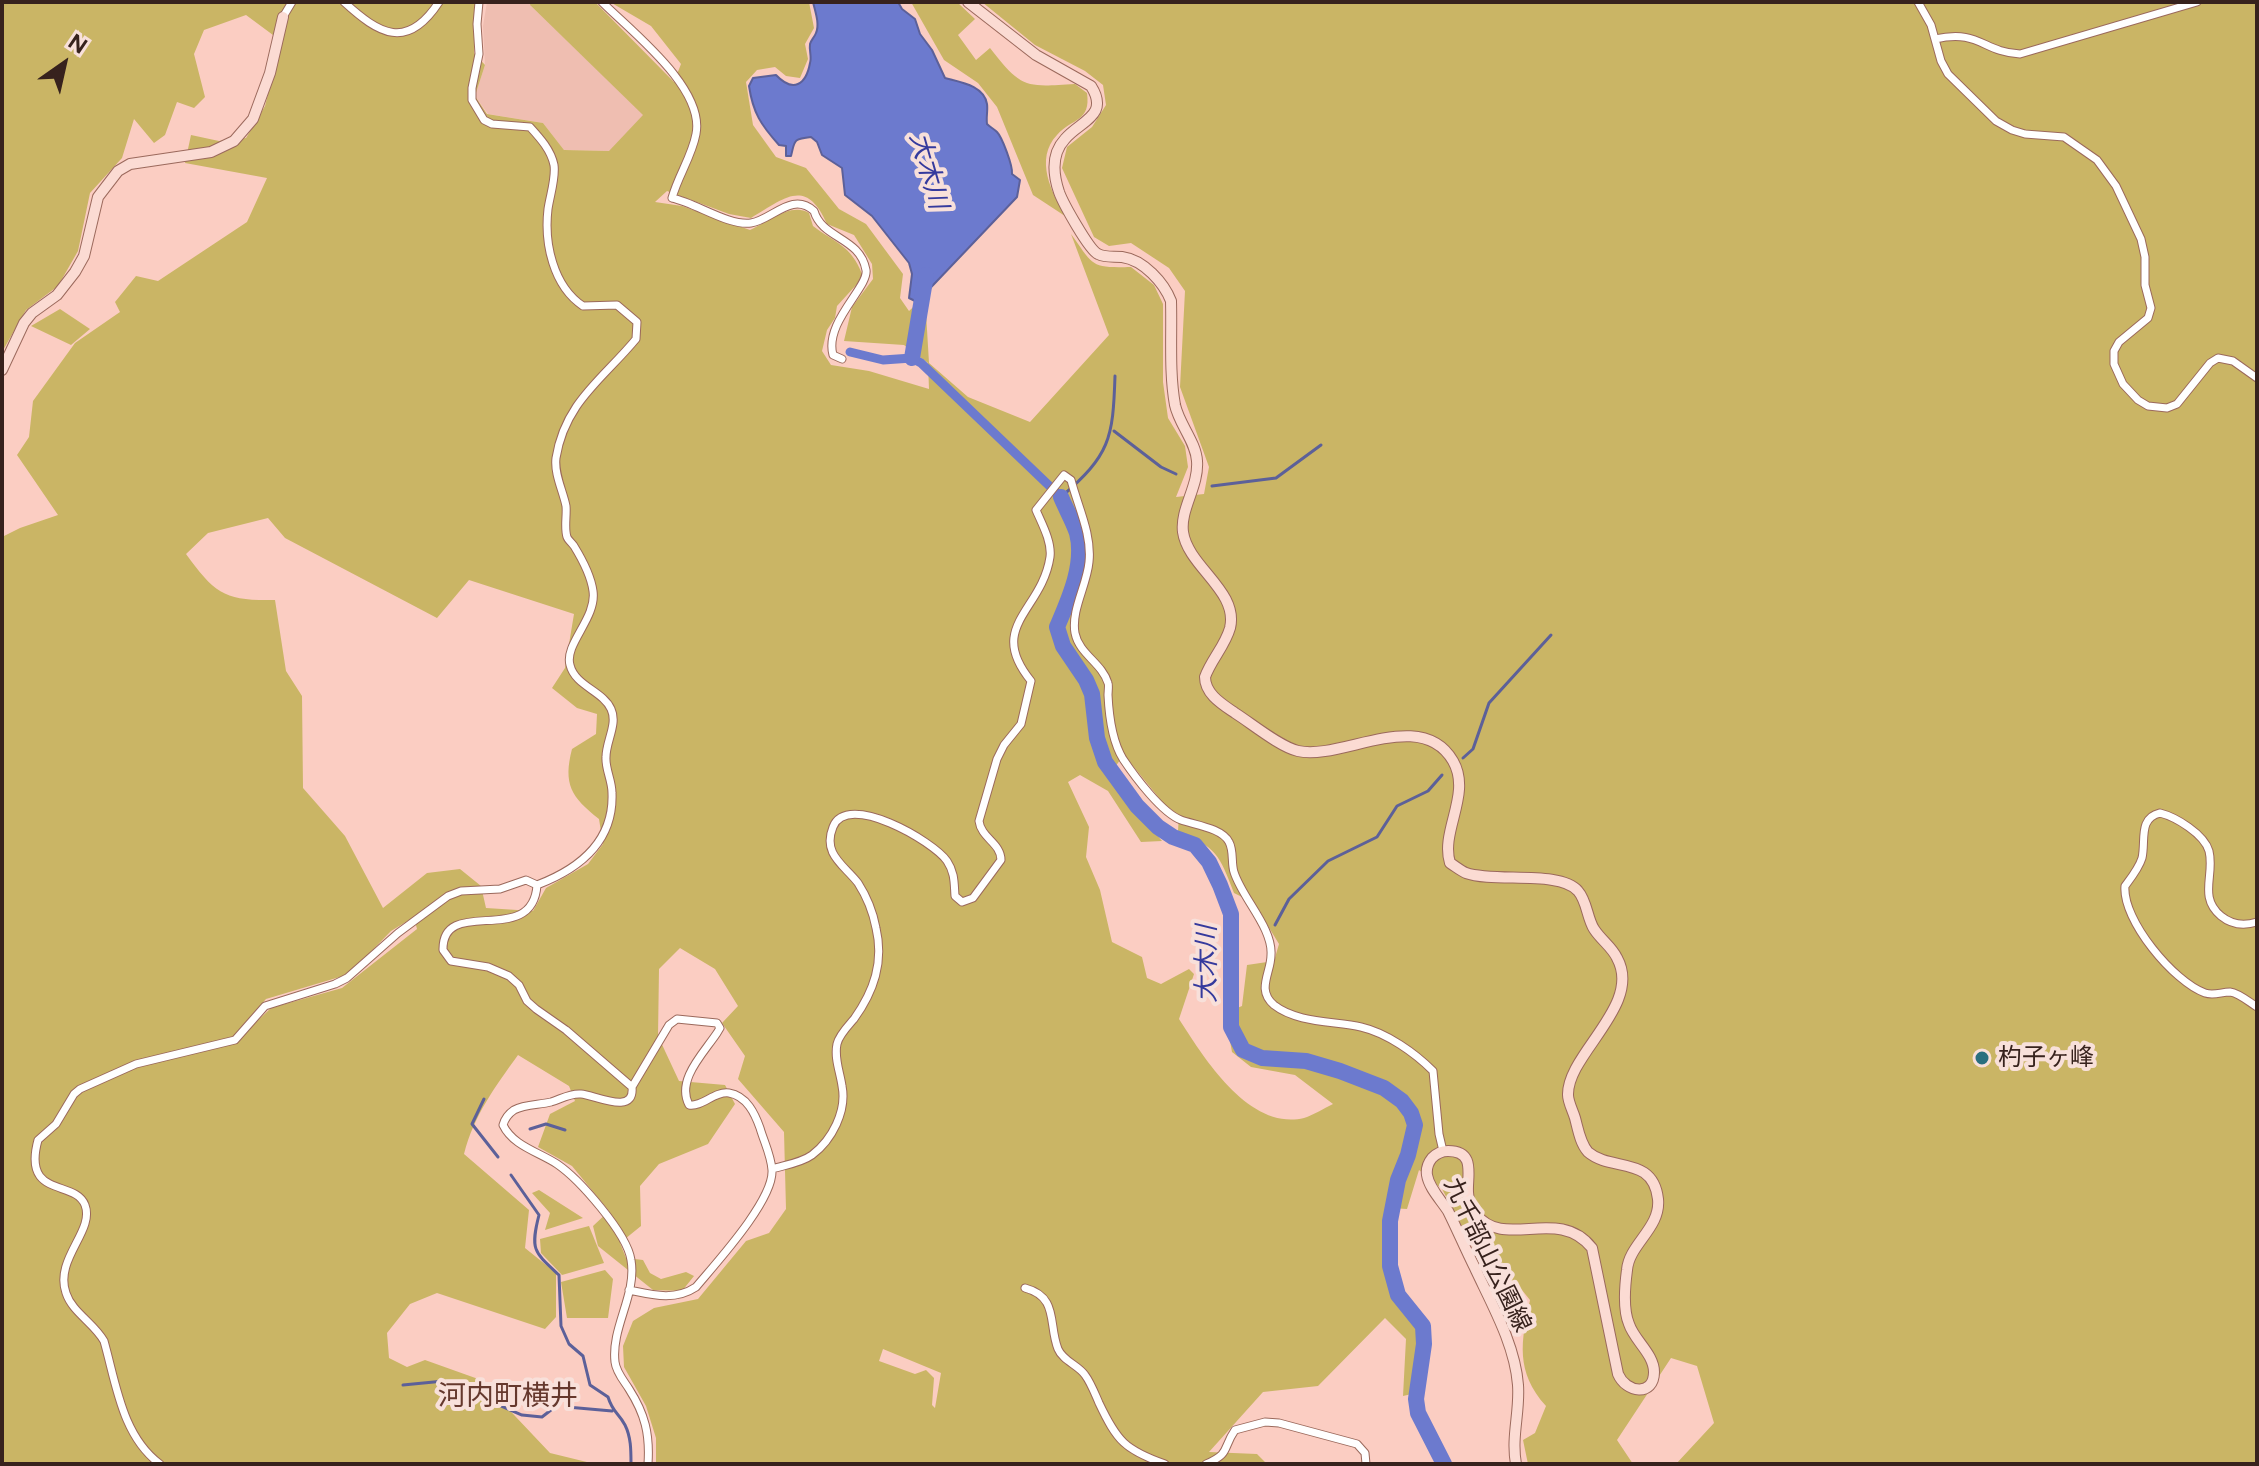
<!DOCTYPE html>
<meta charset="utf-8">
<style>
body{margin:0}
#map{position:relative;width:2259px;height:1466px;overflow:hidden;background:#fbcdc2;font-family:Figtree,sans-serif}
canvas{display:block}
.frame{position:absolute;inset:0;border:4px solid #37221d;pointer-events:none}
.north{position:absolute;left:24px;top:24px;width:80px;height:80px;-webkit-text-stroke:6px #f8e0da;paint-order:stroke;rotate:34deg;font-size:22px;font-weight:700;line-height:32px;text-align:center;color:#37221d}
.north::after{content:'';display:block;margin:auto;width:28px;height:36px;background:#37221d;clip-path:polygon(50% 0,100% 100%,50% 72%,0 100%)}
</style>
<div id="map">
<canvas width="2259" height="1466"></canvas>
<div class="frame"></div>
<div class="north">N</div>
</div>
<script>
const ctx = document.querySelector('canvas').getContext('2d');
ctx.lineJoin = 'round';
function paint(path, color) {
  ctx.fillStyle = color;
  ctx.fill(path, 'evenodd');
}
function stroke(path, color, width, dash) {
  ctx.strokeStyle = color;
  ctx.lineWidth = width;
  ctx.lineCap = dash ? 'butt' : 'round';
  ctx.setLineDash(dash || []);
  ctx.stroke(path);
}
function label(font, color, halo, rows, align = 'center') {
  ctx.font = font + ' Figtree,"Noto Sans JP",sans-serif';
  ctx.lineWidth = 8;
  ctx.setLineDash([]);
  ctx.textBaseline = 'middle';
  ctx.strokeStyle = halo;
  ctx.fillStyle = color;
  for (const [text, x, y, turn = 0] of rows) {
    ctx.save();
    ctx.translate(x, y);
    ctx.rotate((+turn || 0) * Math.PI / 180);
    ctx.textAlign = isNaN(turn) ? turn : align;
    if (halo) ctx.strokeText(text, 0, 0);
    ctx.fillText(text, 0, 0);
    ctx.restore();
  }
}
paint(new Path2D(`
 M487 2H531V6L644 115 610 151 564 150 543 123 488 114 475 96 485 65 483 26Z`), '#efbeb1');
paint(new Path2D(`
 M2 2H485L474 13V53L485 65 475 96 487 114 543 123 564 150 609 151 643 115 530 5 531 2H595L674 82 681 64 651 26 610 2H809L814 28 805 44 808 59 800 78 786 76 775 67 757 70 746 82 753 125 776 157 806 168 839 209 866 224 903 274 900 298 909 311 925 296 929 363 968 397 1030 422 1109 335 1071 234C1094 266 1090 268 1131 267L1154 285 1163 304V382L1168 418 1185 446 1188 467 1176 497 1204 494 1209 467 1180 387 1185 291 1169 268 1131 243 1109 246 1094 237 1062 168 1067 147 1092 127 1106 105 1103 85 1085 71 1035 45 982 2H2257V1464H1676L1714 1423 1697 1366 1671 1358 1617 1440 1633 1464H1528L1523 1440 1535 1433 1546 1406C1515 1372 1521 1341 1530 1300L1517 1284 1481 1263 1442 1189 1419 1170 1407 1209 1390 1208 1383 1263 1391 1293 1419 1329 1416 1393 1403 1396 1406 1339 1385 1318 1318 1386 1263 1392 1209 1452 1257 1454 1267 1464H656V1438L646 1406 624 1367 623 1346 633 1321 654 1308 698 1299 746 1241 769 1233 786 1209 784 1132 738 1079 745 1056 722 1023 738 1006 715 969 680 948 659 969 658 1036 679 1081 725 1085 735 1104 708 1144 659 1164 640 1186 641 1226 620 1243 626 1258 643 1260 650 1273 661 1279 686 1272 694 1276 682 1291 653 1290 598 1246 593 1226 609 1211 572 1166 538 1147 550 1114 575 1101 569 1086 518 1055C495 1087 474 1115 464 1154L529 1210 525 1248 556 1273V1317L545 1329 437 1293 410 1304 387 1333 389 1358 407 1367 425 1360 481 1380 550 1453 595 1464H2V537L20 528 58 515 17 455 29 437 33 401 75 343 120 312 115 302 136 276 158 281 247 222 267 178 185 163 191 135 219 141 246 138 265 106 282 38 273 35 246 15 204 30 194 54 205 97 194 108 177 102 165 135 154 143 134 119 122 158 90 193 78 251 58 286 26 310 2 352ZM667 191 729 214 751 218C785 198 806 177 827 224L854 235 872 264 873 279 852 307 844 341 904 345 928 363 929 389 869 371 831 365 822 351 827 330 835 318 837 306 857 284 862 274C851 245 835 243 813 226L809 213C791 202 768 222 750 230L682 206 655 202ZM268 518 285 538 437 618 469 580 574 614 565 668 552 688 577 708 597 714 596 734 572 749C563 784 571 797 599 819L603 844 588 864 546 888 533 911 486 908 481 886 460 869 427 873 383 908 345 836 303 788 302 696 286 671 275 600C225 601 215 594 186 554L208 533ZM1124 755 1164 804 1179 815 1178 831C1217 848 1219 854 1234 893L1254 903 1279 944 1274 961 1247 965 1242 1006 1225 1013 1232 1052 1251 1067 1295 1075 1333 1104C1324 1108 1314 1115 1304 1118 1249 1131 1204 1058 1179 1019L1194 974 1189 969 1161 984 1147 978 1142 957 1112 942 1100 890 1086 857 1089 827 1068 782 1080 775 1108 791 1141 842 1162 841 1108 776ZM414 917 417 929 342 988 271 1008 252 1026 250 1017 266 999 343 976 361 962 391 931ZM883 1349 941 1373 935 1408 932 1405 934 1378 926 1370 915 1374 879 1361Z
 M911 2H957L975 19 958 35 976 60 990 48C1022 89 1025 87 1075 84L1087 93C1091 122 1072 118 1057 135 1034 159 1052 193 1065 216L1033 195 997 107 978 83 944 60Z
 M60 309 90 329 71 345 31 326Z
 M539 1190 583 1218 545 1230 550 1213 532 1193Z
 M589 1226 604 1263 562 1275 541 1253 540 1239Z
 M605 1270 613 1279 608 1318H567L561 1282Z`), '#cab565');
const water = new Path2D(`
 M813 2H898L902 9 915 19 920 34 932 50 945 78C959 82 984 85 987 104 988 110 986 117 987 124 990 127 994 129 997 132 1002 137 1013 166 1012 174L1020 180 1017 197 917 302 909 298 912 274 909 263 872 216 845 195 842 168 822 155 817 142 811 137C792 139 795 141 791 156H786V146L779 145C761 125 753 113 749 86L753 78 776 75C793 93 806 85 810 63 812 57 809 51 810 44 811 40 814 38 816 33 820 24 815 11 813 2Z`);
paint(water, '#6c7ace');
stroke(water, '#5c6099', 2);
stroke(new Path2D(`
 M1114 431 1161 467 1176 474
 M1212 486 1276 478 1321 445
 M1061 497C1110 455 1113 439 1115 376
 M1463 758 1473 749 1489 703 1551 635
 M1275 925 1289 899 1328 861 1377 837 1397 806 1428 791 1442 775
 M484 1099 472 1124 498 1157
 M530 1129 546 1124 565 1130
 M511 1175 539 1215C530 1250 534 1252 559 1275L561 1326 569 1344 583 1356 590 1385 608 1397C613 1413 618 1412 625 1425 631 1437 631 1450 631 1464
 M403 1385 444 1381 522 1415 542 1417 551 1410
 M567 1407 612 1411`), '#5c6099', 3);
stroke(new Path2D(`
 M850 352 883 360 912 358 921 363 1061 497`), '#6c7ace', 9);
stroke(new Path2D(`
 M912 358 926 275
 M1061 497C1066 509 1073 521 1077 533 1085 564 1069 599 1057 627L1063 646 1086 680 1092 694 1097 738 1105 762 1137 806 1158 827 1173 837 1195 845 1209 862 1220 885 1231 914V1027L1243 1050 1262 1058 1306 1061 1340 1071 1384 1088 1402 1101 1411 1113 1415 1125 1408 1155 1398 1180 1390 1221V1266L1398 1295 1423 1326 1424 1344 1416 1399 1418 1413 1444 1464`), '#6c7ace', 16);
const street = new Path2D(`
 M344 2C379 34 407 51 439 2
 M602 2C632 32 705 88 696 134 692 156 678 176 672 198 696 203 728 226 751 223 772 220 792 191 814 211 822 239 860 237 866 270 869 287 824 322 833 355L842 359
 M1918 2 1931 25 1941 61 1948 74 1996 121 2012 130 2025 134 2064 137 2097 160 2116 186 2141 239 2145 257V285L2151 308 2148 318 2119 342 2114 351V364L2123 384 2138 400 2148 406 2167 408 2177 404 2210 363 2218 358 2233 361 2257 378
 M283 17 292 2
 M1935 39C1980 29 1982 52 2020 54L2197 2
 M537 885C533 949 442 894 443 950L451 961 488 967 509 976 519 985 527 1001 536 1009 566 1030 632 1087
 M2257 922C2244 926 2232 925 2221 916 2198 897 2215 875 2209 851 2204 834 2176 817 2160 813 2138 818 2146 841 2142 858 2139 868 2131 878 2125 886 2122 920 2174 982 2205 993 2214 996 2221 992 2230 992 2239 993 2249 1002 2257 1007
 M772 1169C785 1165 801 1163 812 1155 832 1140 847 1111 842 1086 840 1072 834 1058 837 1044 839 1035 848 1026 854 1019 874 991 884 962 876 928 873 912 867 897 858 883 844 865 822 854 833 827 847 791 933 841 947 861 955 873 954 883 955 896L962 902 973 898 1001 860C1001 843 981 838 979 821L997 759 1004 745 1021 724 1031 681C986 626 1042 611 1050 557 1052 542 1042 524 1036 510L1064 475 1071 480C1078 507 1092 534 1089 562 1087 585 1071 610 1075 633 1079 654 1102 663 1108 683 1109 685 1108 692 1108 695 1109 716 1112 741 1123 759 1135 777 1162 813 1181 820 1195 825 1222 828 1229 842 1234 851 1231 863 1234 872 1242 898 1273 928 1271 955 1271 973 1256 990 1274 1005 1297 1023 1334 1021 1361 1027 1387 1033 1415 1053 1433 1071L1439 1134 1443 1151
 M1025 1288C1059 1297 1048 1324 1058 1349 1063 1361 1078 1365 1085 1375 1091 1383 1095 1394 1099 1403 1117 1441 1125 1450 1165 1464
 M629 1290C653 1295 675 1301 696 1287 716 1263 774 1200 772 1170 771 1155 764 1142 760 1128 755 1114 747 1096 729 1093 714 1091 703 1107 689 1105 676 1080 703 1054 717 1033L720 1028 717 1023 677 1019 669 1025 632 1087C635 1116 595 1095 581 1094 570 1093 561 1099 551 1102 539 1105 525 1104 514 1110 508 1114 505 1118 503 1125 513 1146 539 1152 557 1164 579 1179 627 1233 631 1260 637 1295 611 1327 615 1362 616 1372 624 1381 629 1389 645 1414 650 1434 648 1464
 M160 1464C122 1436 116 1383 104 1341 94 1323 72 1312 66 1293 54 1259 95 1231 85 1205 75 1179 22 1199 38 1140L56 1124 74 1094 80 1089 136 1064 235 1040 265 1006 335 984 347 978 398 933 448 896 461 891 500 889 526 880 537 885C579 869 614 842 612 793 612 780 605 769 606 757 606 741 618 724 611 709 603 691 575 686 570 665 564 644 597 618 593 591 591 576 582 559 574 546 572 543 568 540 567 537 564 528 567 515 566 506 563 491 554 474 556 458 565 402 603 379 636 339L637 322 617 305 583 306C553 286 544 243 548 209 550 195 556 178 554 165 551 150 540 138 530 127L492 124 484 120 472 100V88L479 54 477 24 479 2
 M1206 1464C1231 1453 1222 1449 1235 1430L1265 1422 1279 1423 1357 1444 1365 1453 1366 1464`);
const secondary = new Path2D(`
 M968 2 1036 55 1091 86C1110 116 1080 121 1065 139 1051 154 1053 174 1059 192 1063 203 1089 250 1098 254 1106 258 1114 256 1122 257 1144 260 1164 283 1171 301 1172 335 1169 372 1175 405 1179 424 1196 442 1197 461 1199 486 1180 509 1183 532 1188 567 1239 591 1230 628 1225 646 1211 660 1205 677 1205 694 1222 704 1235 713 1251 723 1280 747 1298 751 1341 761 1421 706 1453 761 1472 794 1440 831 1450 863 1455 866 1461 871 1466 873 1494 883 1560 870 1578 891 1587 901 1587 918 1594 929 1601 940 1612 947 1617 958 1643 1005 1567 1054 1568 1095 1568 1102 1573 1111 1575 1118 1578 1129 1580 1143 1588 1152 1611 1172 1653 1155 1658 1199 1661 1228 1629 1244 1627 1270 1625 1285 1623 1310 1629 1324 1634 1340 1654 1354 1654 1372 1654 1397 1626 1393 1618 1374L1592 1248C1558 1205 1504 1251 1476 1214 1472 1208 1468 1200 1468 1192 1467 1175 1476 1151 1448 1151 1441 1151 1437 1153 1432 1158 1428 1163 1426 1168 1427 1175 1429 1188 1441 1200 1448 1211 1457 1229 1465 1248 1474 1266 1491 1303 1515 1344 1518 1385 1520 1412 1511 1437 1516 1464
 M2 370 24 323 32 313 57 295 75 272 84 256 98 197 118 171 130 164 211 152 234 141 253 119 270 73 283 17`);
stroke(street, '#9b695c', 9);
stroke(secondary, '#9b695c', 12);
stroke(street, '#fff', 7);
stroke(secondary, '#fbdbd3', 10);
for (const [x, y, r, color] of [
 [1982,1058,8,"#2a6f7f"]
]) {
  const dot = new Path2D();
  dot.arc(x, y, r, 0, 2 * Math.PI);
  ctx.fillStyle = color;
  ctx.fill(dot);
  stroke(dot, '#f8e0da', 3);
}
label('24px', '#37221d', '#f8e0da', [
 ["杓子ヶ峰",1998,1058]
], 'left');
label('24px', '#37221d', '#f8e0da', [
 ["九千部山公園線",1487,1255,64]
]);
label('italic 26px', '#353a9d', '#f8e0da', [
 ["大木川",928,171,74],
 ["大木川",1207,964,-90]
]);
label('28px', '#65382d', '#f8e0da', [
 ["河内町横井",508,1397]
]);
</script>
